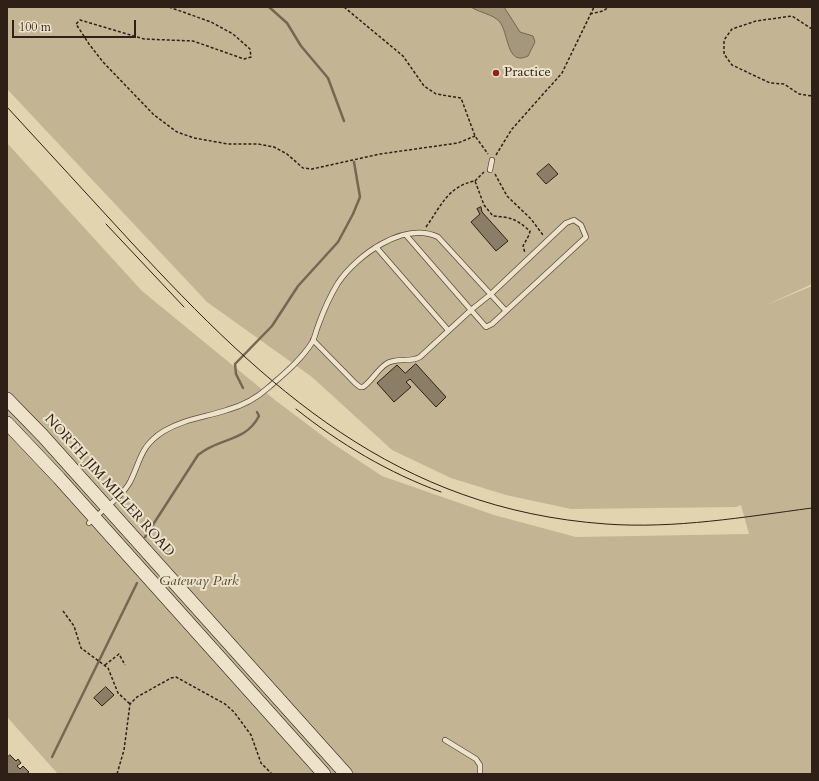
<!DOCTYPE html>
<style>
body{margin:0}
#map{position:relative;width:819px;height:781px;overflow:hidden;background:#e1d4ae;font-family:Cardo,serif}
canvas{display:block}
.frame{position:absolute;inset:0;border:8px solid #2e2017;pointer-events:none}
.scale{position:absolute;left:12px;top:20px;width:124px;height:18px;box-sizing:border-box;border:2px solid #2e2017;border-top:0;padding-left:5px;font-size:12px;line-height:14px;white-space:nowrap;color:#2e2017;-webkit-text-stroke:3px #ece3ca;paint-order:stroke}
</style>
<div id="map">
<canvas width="819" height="781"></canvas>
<div class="frame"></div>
<div class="scale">100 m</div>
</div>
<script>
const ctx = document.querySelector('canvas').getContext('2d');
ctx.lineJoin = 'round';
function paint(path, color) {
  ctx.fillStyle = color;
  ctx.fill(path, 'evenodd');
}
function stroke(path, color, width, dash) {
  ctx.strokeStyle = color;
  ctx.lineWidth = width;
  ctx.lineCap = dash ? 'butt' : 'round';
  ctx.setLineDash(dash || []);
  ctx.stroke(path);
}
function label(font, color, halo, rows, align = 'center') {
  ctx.font = font + ' Cardo,serif';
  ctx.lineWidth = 4;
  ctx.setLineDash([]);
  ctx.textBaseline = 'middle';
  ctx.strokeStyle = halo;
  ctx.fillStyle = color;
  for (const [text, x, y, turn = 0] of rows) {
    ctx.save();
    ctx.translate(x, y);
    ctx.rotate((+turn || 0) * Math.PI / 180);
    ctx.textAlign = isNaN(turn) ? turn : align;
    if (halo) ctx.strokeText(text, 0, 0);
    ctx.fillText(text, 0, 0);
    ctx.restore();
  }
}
paint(new Path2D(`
 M7 7H812V284L764 306 812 286V774H58L7 717V143L142 291 275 400 332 443 382 476 494 515 576 537 749 534 741 505 736 507 571 509 506 495 451 478 392 450 312 377 207 302 7 89Z`), '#c3b594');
const water = new Path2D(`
 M471 7H504L520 32 533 36 535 42 528 56C506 67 509 32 499 21 492 14 480 13 471 7Z`);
paint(water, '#a4977b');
stroke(water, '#756753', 1);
stroke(new Path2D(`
 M269 7 287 23 301 46 328 78 344 121
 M243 388 236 374 235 364 272 326 298 286 338 242 353 214 360 197 354 162
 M145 537 198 455C219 437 245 443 259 416L257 412
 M52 757 137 583`), '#756753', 2.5);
const building = new Path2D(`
 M549 164 558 174 546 184 537 174Z
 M481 207 482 212 508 241 496 251 471 222 480 214 477 209Z
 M416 364 446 397 436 407 410 379 406 382 411 387 394 402 377 383 397 365 405 373Z
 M106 687 114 695 102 706 94 698Z
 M10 755 16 761 18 759 21 763 17 766 20 769 23 766 29 772 26 774H7V758Z`);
paint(building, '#8b7e66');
stroke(building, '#2e2017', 1);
const lane = new Path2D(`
 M490 170 492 160
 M376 247 448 330
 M313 340 355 383 360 387H363C372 381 377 370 386 364 396 357 410 363 420 357L471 310 486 327 492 324 506 311
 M89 523C102 510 121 498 130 482 141 460 140 446 164 431 184 419 206 417 227 410 242 406 258 397 269 387 285 373 302 359 313 341 315 336 316 331 318 326 323 312 330 296 338 283 357 255 404 221 438 237L506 311 586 237 581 225 574 220 566 223 491 294 471 310 406 235
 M445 740 476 759 480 765V774`);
const secondary = new Path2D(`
 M7 399 43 436 346 774
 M7 423 59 478 324 774`);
stroke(lane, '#5b4d3d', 6);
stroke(secondary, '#2e2017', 14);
stroke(new Path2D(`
 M169 7 211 22 233 34 250 49 251 57 244 59 193 41 144 39 80 20 76 24 89 44 103 62 154 115 177 132 194 138 228 144H258L274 147 287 154 303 168 312 169 380 154 458 143 475 136
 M344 7 403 56 424 86 436 94 461 98 475 136 488 154
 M590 14 603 11 609 7
 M812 29 792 16 756 21 732 29 724 40V54L732 65 770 83 784 84 799 94 812 96
 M496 155 512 129 562 73 594 7
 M495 174 507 196 531 219 543 235
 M475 181 484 172
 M426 227C441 206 448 186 475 181L484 205 493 216C511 217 516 219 530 231L529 235 523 246 525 253
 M63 611 74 626 81 648 108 668 118 693 130 704
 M105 665 119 654 125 665
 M117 774 124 750 130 704 137 697 171 678 176 677 225 704 234 712 251 735 261 763 272 774`), '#2e2017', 1.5, [3, 2]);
stroke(lane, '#ece3ca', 4.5);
stroke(secondary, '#ece3ca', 13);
stroke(new Path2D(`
 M7 107C48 152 90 197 131 242 267 389 396 509 606 524 675 529 744 517 812 508
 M106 224 184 307
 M296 409C340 444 389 473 441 492`), '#2e2017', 1);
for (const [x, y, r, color] of [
 [496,73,4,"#8f2418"]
]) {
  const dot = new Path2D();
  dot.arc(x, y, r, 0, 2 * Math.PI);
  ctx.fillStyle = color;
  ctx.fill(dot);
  stroke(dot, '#ece3ca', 1.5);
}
label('14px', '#2e2017', '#ece3ca', [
 ["Practice",504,73]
], 'left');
label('14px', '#2e2017', '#ece3ca', [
 ["NORTH JIM MILLER ROAD",109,486,48]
]);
label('italic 14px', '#534536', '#ece3ca', [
 ["Gateway Park",199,582]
]);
</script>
